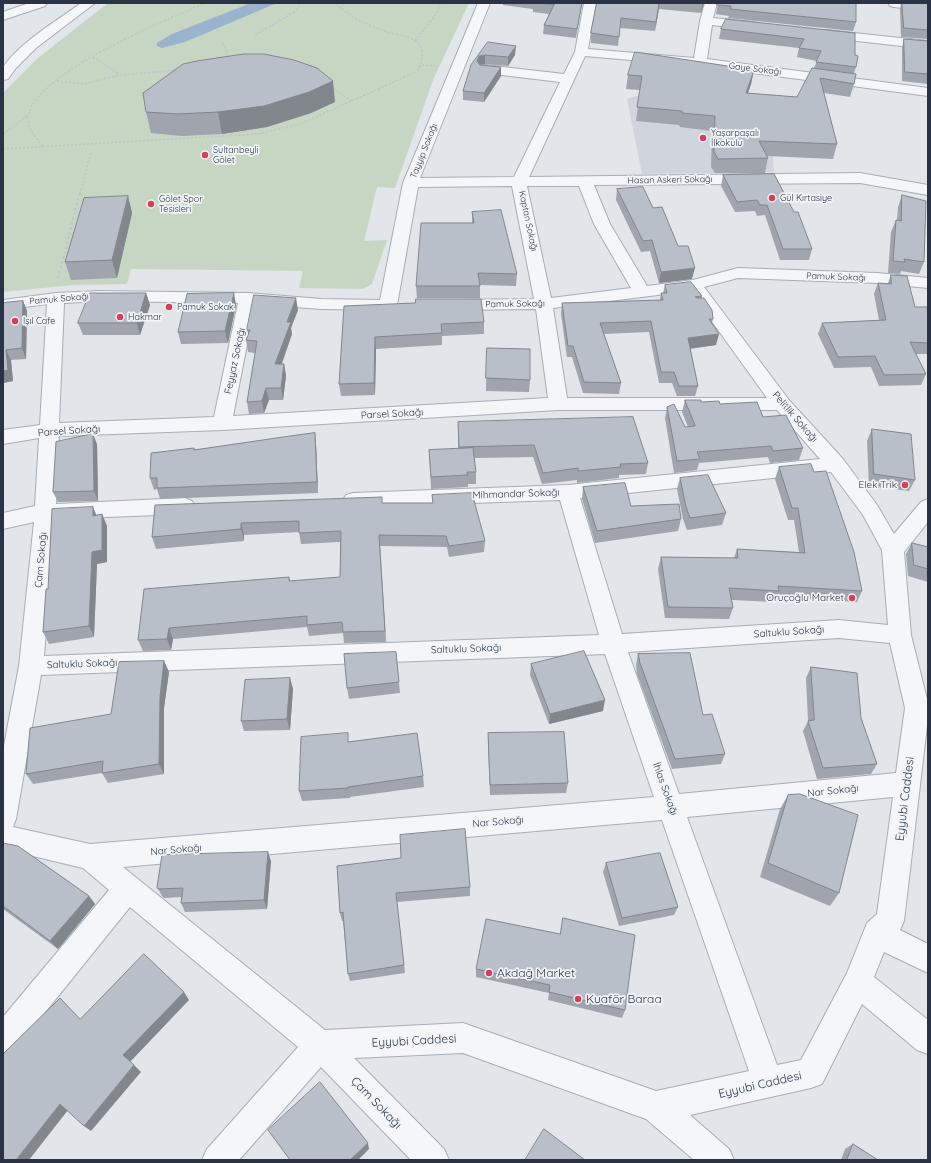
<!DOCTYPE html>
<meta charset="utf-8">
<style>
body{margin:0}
#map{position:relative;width:931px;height:1163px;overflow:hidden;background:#e2e6eb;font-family:Quicksand,sans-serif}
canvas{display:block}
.frame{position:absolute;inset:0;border:4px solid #293345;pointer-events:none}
</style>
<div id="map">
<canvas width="931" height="1163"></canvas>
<div class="frame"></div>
</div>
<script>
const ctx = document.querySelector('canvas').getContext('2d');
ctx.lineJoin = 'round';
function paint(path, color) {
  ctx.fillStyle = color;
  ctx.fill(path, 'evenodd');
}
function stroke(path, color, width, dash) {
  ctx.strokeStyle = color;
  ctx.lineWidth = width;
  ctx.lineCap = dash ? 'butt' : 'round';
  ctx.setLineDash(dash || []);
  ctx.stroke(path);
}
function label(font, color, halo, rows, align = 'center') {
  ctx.font = font + ' Quicksand,sans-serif';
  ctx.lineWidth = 3.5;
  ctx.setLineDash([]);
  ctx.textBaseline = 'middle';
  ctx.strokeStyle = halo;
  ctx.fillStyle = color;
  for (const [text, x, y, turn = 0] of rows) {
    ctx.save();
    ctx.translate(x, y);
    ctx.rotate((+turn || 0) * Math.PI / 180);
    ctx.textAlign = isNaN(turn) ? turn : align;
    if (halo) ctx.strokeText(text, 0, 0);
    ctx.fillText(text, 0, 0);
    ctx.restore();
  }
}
paint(new Path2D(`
 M639 95 769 105 774 172 642 174 627 99Z`), '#d0d5dd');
paint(new Path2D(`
 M108 3H469L433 80 395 188 377 187 364 241 387 240 372 284 363 289 299 288 303 271 131 269 127 284 73 285 3 292V93L38 58Z`), '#c7d6c2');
paint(new Path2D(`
 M251 3H277L185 42 162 48 157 46V43L172 34Z`), '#9bb4cd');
const minor = new Path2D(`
 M29 3H47L45 6 3 20V12Z
 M81 3H95L36 48 16 68 8 79 3 80V67C23 40 54 23 81 3Z
 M478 3H490L420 178 514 177 560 82 485 73 480 72 478 69 480 66 485 65 564 74 575 52 584 3H596L588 49 694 58 700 21 705 3H717L713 18 753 22 757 23 759 26 757 29 753 30 712 25 707 59 928 88V96L700 66 585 56 529 177 860 173 928 185V195L860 183 594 185 610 224 647 286 693 280 738 268 877 273 928 278V288L877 283 738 278 704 287 789 400 843 459 877 505 894 534 921 502 928 499V522L904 552 911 635 928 703V717L904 921 900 930 928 944V973L884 952 874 977 928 1020V1054L917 1050 862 1004 822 1084 811 1088 690 1115 729 1149 734 1160H694L646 1119 463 1053 354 1058 444 1149 449 1160H411L321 1067 239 1160H202L207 1149 298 1047 130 907 14 1051 3 1055V1017L109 890 83 868 3 849V751L19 666 34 522 3 529V513L35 506 39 438 3 444V430L40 425 47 304 3 310V300L56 293 100 291 248 293 321 299 380 300 403 183ZM512 186 534 299 451 300 445 301 442 305 445 309 451 310 536 309 548 398 233 416 255 304 321 309 388 310 394 309 397 305 418 187ZM527 186H579L594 224 631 288 551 298ZM690 291 767 398H567L553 308ZM100 301 238 303 214 417 59 423 64 303ZM558 410H777L820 459 568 485 353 493 346 495 343 500 346 505 353 507 560 500 599 635 44 656 55 519 185 514 192 511 195 506 192 501 185 498 56 504 59 436 222 430ZM831 472 863 515 882 550 888 625 839 620 622 634 580 498ZM839 638 890 643 905 708 896 773 679 794 628 652ZM605 654 654 797 90 844 13 827 16 819 41 675ZM893 797 877 914 867 923 847 973 801 1060 777 1065 687 817ZM662 820 749 1071 656 1091 463 1023 325 1030 123 867Z
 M888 3H928V11L894 7 890 6Z
 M826 30 928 41V49L822 37 820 34 822 31Z`);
stroke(minor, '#a7adb6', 2);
stroke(new Path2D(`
 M342 10 343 3
 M255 35 294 12 301 3
 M415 41 437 13 440 3
 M223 43 229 59
 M93 57 119 74
 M422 65 436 66
 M57 81 84 84 120 75 179 70
 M333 89 352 101
 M3 134 28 115
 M43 146C36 138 27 129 28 117 34 73 168 19 206 3
 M3 149 258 134 300 124 418 71C422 63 425 52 419 44 412 36 397 35 387 32 368 25 350 18 336 3
 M80 194 91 152`), '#c0c3ca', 1.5, [2, 2]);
stroke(new Path2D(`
 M58 278 80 193`), '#c0c3ca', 2, [2.5, 2.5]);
paint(minor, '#f5f6f9');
paint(new Path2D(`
 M503 3H582L576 38 543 34 544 25 549 14 533 12V9L503 5Z
 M597 3H704L701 13 659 9 655 31 620 28 618 46 591 43V33Z
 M718 3 856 22 853 31 728 18 729 16 716 14Z
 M901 3H928V39L901 37 900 9Z
 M721 29 855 33V55L856 67 854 73V84L850 97 824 93 837 144 833 159 767 156 768 158 765 173H715L711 167 712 131 680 127 679 125 636 121 640 90 626 89 628 75 754 70 751 84 748 93 797 97 814 68 817 61 797 57 799 48 719 39Z
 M904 39 928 41V84L902 81V48Z
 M488 42 515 55 508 66 485 64 481 65 501 67V76L484 102 463 100V91Z
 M335 102 311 113 267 127 222 134 182 136 151 133 146 112Z
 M774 174 812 249 809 260H780L765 215 757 216 755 211 735 212 721 186 723 175Z
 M617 189 653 208 678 246 692 279 659 283 650 251 641 252 616 200Z
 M902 195 924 262 919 274 901 271 900 274 888 273 891 232 896 220H897L898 207Z
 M128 196 132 213 117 278 71 280 65 262Z
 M472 212 517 274 516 286 480 285V298H417L416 286 472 223Z
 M891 275 915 307H928V354H915L926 374 921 385 879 386 871 367 834 368 818 334 822 323 879 320 874 294 878 283H888Z
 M665 285 702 296V298L713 319 712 323 716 345 690 349 698 386 695 396H677L672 383H659L649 332 604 334 621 383 619 394 583 393 572 357H567L561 314 562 303 660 300 661 293H663Z
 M146 293 150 305 140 335H83L78 323Z
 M23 301 27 311 26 359 11 360 13 381 3 383V303Z
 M236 305 228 343 181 344 178 332Z
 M344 306 484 322V334L442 336V345L376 349 375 395 341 396 339 384Z
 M298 310 291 328 292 334 282 364H284L286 376 283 400H269L264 413 249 414 247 402 255 353 248 352 246 340 248 335 247 330Z
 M487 348 530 380 529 392 486 391Z
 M685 400 701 402 720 404 763 417 803 448 799 460 770 463 768 457 699 463 697 470 674 473 665 418 667 407 685 427H688L682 412Z
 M458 422 648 463 646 474 619 475V478L577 483V480L542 484 533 457 474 458 476 472V484H468V487L431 489 429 450 458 449Z
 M872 429 915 480 909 491 869 486 867 441Z
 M315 433 316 445 318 493 160 499 157 489 154 490 150 478 194 448 195 450Z
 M97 444 98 501 58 502 53 492Z
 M779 467 862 591 857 602 776 597 774 602 732 600 733 608 729 619 665 618 658 569 661 557 734 558 737 549 799 552 794 520H788L775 479Z
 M680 478 726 513 722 525 687 530 683 519 677 489Z
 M583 487 631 506 681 519 678 531 595 543 582 499Z
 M432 495 485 541 484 552 449 557 447 547 380 546 386 642 344 643 343 633 309 636 307 627 173 639 171 650 143 651 138 640 289 577 290 581 340 577V542L301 544 299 532 244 535V541L156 549 152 537 155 505 433 503Z
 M102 514 107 526V562L97 564 94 637 49 644 43 632 48 589 96 515Z
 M912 543 928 547V582L908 576 906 554Z
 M396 652 400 693 349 699 347 688Z
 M638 654 703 715 725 754 721 764 672 769 637 674 636 665Z
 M164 661 169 672 164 708V774L108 783 102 773 33 784 26 774 111 714Z
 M531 664 603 711 549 724 530 675Z
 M811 667 861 718 877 764 871 774 817 779 803 731 808 721 806 678Z
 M290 678 293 689 290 730 244 731 241 721Z
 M488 733 568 783 566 793 490 795 488 744Z
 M349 742 423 776 424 787 350 797V798L302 801 299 791Z
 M788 795 839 893 830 906 760 877 780 809Z
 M3 843 89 896 95 904 58 949 3 909Z
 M271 861 267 909 185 912 181 903V897L164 898 162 896 157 887Z
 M606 863 678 907 674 915 619 926 603 872Z
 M337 866 470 887V896L397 902 405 973 350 981 348 974 343 921H342L340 913Z
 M560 934 625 1010 622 1018 548 1000 549 993 476 977V969Z
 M853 1144 878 1160H841L845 1149Z`), '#9fa4ad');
paint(new Path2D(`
 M660 3 659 9 655 31 656 22Z
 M702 3H704L701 13 702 4Z
 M516 46 515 55 508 66V57Z
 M485 55V64L479 65 477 61 479 56Z
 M501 67V76L484 102V93Z
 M754 70 751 84 743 107 746 93Z
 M333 81 335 102 311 113 267 127 222 134 218 112Z
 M128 196 132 213 117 278 112 260Z
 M695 268 692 279 659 283 661 272Z
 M146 293 150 305 140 335 137 323Z
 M234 293 236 305 228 343 225 331Z
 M296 298 298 310 291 328 292 334 277 376 275 364 287 322Z
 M23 301 27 311 26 359 22 348Z
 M719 334 716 345 686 349 688 338Z
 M375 337 376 349 375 395 374 383Z
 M6 350 11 360 13 381 3 383V371Z
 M284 364 286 376 283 400 281 388Z
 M266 388 269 400 264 413 262 401Z
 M315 433 316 445 318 493 317 482Z
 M93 434 97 444 98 501 94 491Z
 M93 507 98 519 93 516Z
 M102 514 107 526V562L97 564 94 637 89 626 92 552Z
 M241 523 244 535V541L241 529Z
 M379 535 380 546 386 642 385 631Z
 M169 628 173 639 171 650 167 639Z
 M164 661 169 672 164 708V774L159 764 160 697Z
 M290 678 293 689 290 730 287 719Z
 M605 700 603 711 549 724 550 714Z
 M268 852 271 861 267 909 264 900Z
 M89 896 95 904 58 949 50 941Z
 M184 992 189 1000 130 1062 123 1055Z
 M134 1065 141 1072 91 1131 84 1126Z
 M60 1104 68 1110 29 1160H16Z
 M368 1143 369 1149 358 1160H350Z`), '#82868d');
const building = new Path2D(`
 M537 3H582L577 29 544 25 554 5Z
 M597 3H659L656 22 621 18 619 37 591 33Z
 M718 3H856V22L730 9 731 6 717 5Z
 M902 3H928V30L904 28Z
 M726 19 855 33V55L858 56 856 67 816 62 821 51 799 48 804 39 721 29Z
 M904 39 928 41V74L905 72Z
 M488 42 516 46 508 57 485 55 479 56 477 61 480 65 501 67 484 93 463 91 471 65Z
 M635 52 754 70 746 93 797 97 812 68 856 74 854 84 820 78 837 144 759 141 768 158 718 159 714 152 715 116 682 113V111L637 107 642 76 628 75Z
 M244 54H264L294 60 317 68 333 81 309 92 264 106 218 112 178 114 146 112 143 93 183 64 197 61Z
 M774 174 794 212H798L812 249H783L767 205H760L757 200 737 202 723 175Z
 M643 187 653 208 662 207 678 246H688L695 268 661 272 652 240 643 241 617 189Z
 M902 195 926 201 924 262 904 259 905 262 893 261 896 220 901 221Z
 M128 196 112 260 65 262 84 198Z
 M501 210 517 274 478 273 480 286H416L421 223H474L472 212Z
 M891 275 907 276 915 307H928V343L910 342 926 374 884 375 875 356 838 357 822 323 886 320 878 283 891 284Z
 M691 282 702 296 695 297 697 298H704L712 310 713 319H709L719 334 688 338 698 386H679L674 372H661L651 321 600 323 621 383 584 382 573 346H568L562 303 663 300 661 293H667L665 285Z
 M90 293H146L137 323H78Z
 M234 293 225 331 178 332 187 294Z
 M254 295 296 298 287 322H291L275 364H284L281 388H266L262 401 247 402 257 341 246 340 250 330H247Z
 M416 299H481L484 322 441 324 442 333 375 337 374 383 339 384 344 306 415 303Z
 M23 301 22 348 6 350 8 370 3 371V303Z
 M487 348 530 349V380L486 378Z
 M685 400H701V402L719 401 720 404 757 402 763 417 786 415 803 448 773 451 771 446 697 452 700 459 677 461 667 407 674 404 685 427 695 426Z
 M633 417 648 463 620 464 621 467 578 471V468L543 473 534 445 459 447 458 422Z
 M872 429 911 434 915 480 874 474Z
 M315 433 317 482 157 488V478H150L151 453 194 448V450L290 436Z
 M93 434 94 491 53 492 56 442Z
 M473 448 476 472H467L468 475 431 477 429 450Z
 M811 464 814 472 826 471 854 552 862 591 778 586 779 591 729 588 733 608 668 607 661 557 738 558 737 549 805 553 798 508H792L779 467Z
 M708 475 726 513 690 518 686 507 680 478Z
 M625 483 631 506 679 504 681 519 597 531 583 487Z
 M472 493 485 541 449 546 446 536 379 535 385 631 343 632 342 622 307 625V616L169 628 167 639 138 640 144 589 289 577V581L340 577 341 531 299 533V521L241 523V529L152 537 155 505 382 497V503H433L432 495Z
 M93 507V516L102 514V550L92 552 89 626 43 632 46 589H48L52 509Z
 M912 543 928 547V569L914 565Z
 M584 651 605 700 550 714 531 664Z
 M396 652 399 682 347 688 344 654Z
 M690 653 703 715 712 714 725 754 675 759 640 663 638 654Z
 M164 661 160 697 159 764 102 773 103 761 26 774 30 728 111 714 119 662Z
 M811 667 857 673 861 718 877 764 823 768 808 721 814 720Z
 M290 678 287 719 241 721 245 680Z
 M564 732 568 783 490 785 488 733Z
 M348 733V742L417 733 423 776 348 787V788L299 791 301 737Z
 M800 794 858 815 839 893 768 863 788 795Z
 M465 829 470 887 396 893 404 965 348 974 343 912 340 913 337 866 401 858 400 835Z
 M3 843 18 846 89 896 50 941 3 906Z
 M268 852 264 900 181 903 183 888 158 889 157 887 162 855Z
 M660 853 678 907 622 918 606 863Z
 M563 918 635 935 625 1010 549 992 550 985 476 969 486 919 560 934Z
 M144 954 184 992 123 1055 134 1065 84 1126 60 1104 16 1160H3V1054L60 998 80 1019Z
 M320 1082 368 1143 350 1160H290L268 1130Z
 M544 1129 585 1160H525Z
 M853 1144 878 1160H847Z`);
paint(building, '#b9bfc9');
stroke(building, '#82868d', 1);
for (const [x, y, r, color] of [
 [703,138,4,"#d83f57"],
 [205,155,4,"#d83f57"],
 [772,198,4,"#d83f57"],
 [151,204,4,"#d83f57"],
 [169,307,4,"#d83f57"],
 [120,317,4,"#d83f57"],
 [15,321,4,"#d83f57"],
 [905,485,4,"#d83f57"],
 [852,598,4,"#d83f57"],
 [489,973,4,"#d83f57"],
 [578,999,4,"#d83f57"]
]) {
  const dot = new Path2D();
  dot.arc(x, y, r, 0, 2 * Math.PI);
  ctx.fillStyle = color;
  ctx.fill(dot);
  stroke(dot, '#f2f5f8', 1.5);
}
label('9px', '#293345', '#f2f5f8', [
 ["Gaye Sokağı",755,69,7],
 ["Tayyip Sokağı",424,151,-68],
 ["Hasan Askeri Sokağı",670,180,-1],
 ["Kaptan Sokağı",528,221,78],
 ["Pamuk Sokağı",836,277,2],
 ["Pamuk Sokağı",59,299,-5],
 ["Pamuk Sokağı",515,304,-1]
]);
label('9px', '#293345', '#f2f5f8', [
 ["Yaşarpaşalı",711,133],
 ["İlkokulu",711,143],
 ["Sultanbeyli",213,150],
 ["Gölet",213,160],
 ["Gül Kırtasiye",780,198],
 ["Gölet Spor",159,199],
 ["Tesisleri",159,209],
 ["Pamuk Sokak",177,307],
 ["Hakmar",128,317],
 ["Işıl Cafe",23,321]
], 'left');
label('10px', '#293345', '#f2f5f8', [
 ["Feyyaz Sokağı",235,361,-78],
 ["Parsel Sokağı",392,414,-3],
 ["Pelitlik Sokağı",795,417,49],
 ["Parsel Sokağı",69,431,-4],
 ["Mihmandar Sokağı",516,494,-2],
 ["Çam Sokağı",41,560,-85],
 ["Saltuklu Sokağı",789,632,-4],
 ["Saltuklu Sokağı",466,649,-2],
 ["Saltuklu Sokağı",82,664,-2],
 ["İhlas Sokağı",665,789,70],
 ["Nar Sokağı",833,791,-6],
 ["Nar Sokağı",498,822,-5],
 ["Nar Sokağı",176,850,-5]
]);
label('10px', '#293345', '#f2f5f8', [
 ["Elek Trik",897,485],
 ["Oruçoğlu Market",844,598]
], 'right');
label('12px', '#293345', '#f2f5f8', [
 ["Eyyubi Caddesi",905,799,-83],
 ["Eyyubi Caddesi",414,1041,-3],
 ["Eyyubi Caddesi",760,1085,-13],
 ["Çam Sokağı",376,1103,46]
]);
label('12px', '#293345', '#f2f5f8', [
 ["Akdağ Market",497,973],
 ["Kuaför Baraa",586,999]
], 'left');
</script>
